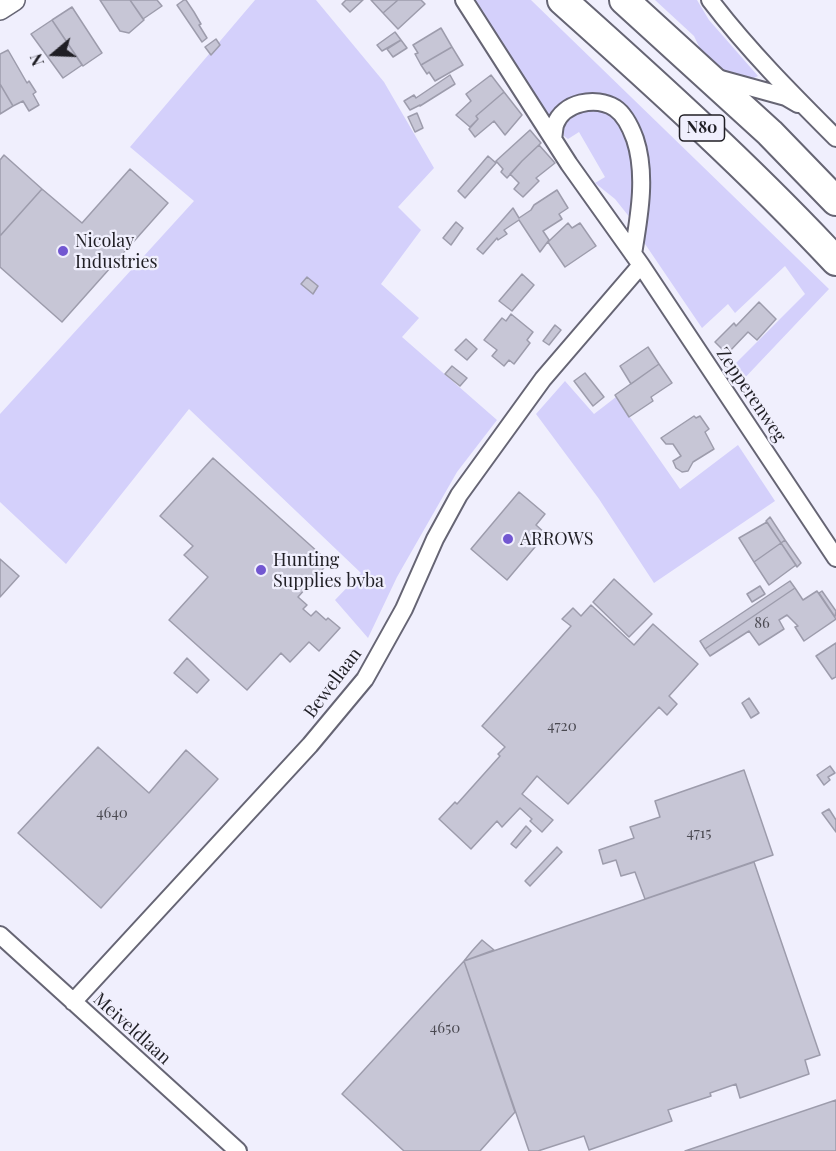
<!DOCTYPE html>
<style>
body{margin:0}
#map{position:relative;width:836px;height:1151px;overflow:hidden;background:#f0effd;font-family:"Playfair Display",serif}
canvas{display:block}
.north{position:absolute;left:24px;top:24px;width:60px;height:60px;-webkit-text-stroke:4px #f0effd;paint-order:stroke;rotate:251deg;font-size:16px;font-weight:700;line-height:24px;text-align:center;color:#201f25}
.north::after{content:'';display:block;margin:auto;width:21px;height:27px;background:#201f25;clip-path:polygon(50% 0,100% 100%,50% 72%,0 100%)}
</style>
<div id="map">
<canvas width="836" height="1151"></canvas>
<div class="north">N</div>
</div>
<script>
const ctx = document.querySelector('canvas').getContext('2d');
ctx.lineJoin = 'round';
function paint(path, color) {
  ctx.fillStyle = color;
  ctx.fill(path, 'evenodd');
}
function stroke(path, color, width, dash) {
  ctx.strokeStyle = color;
  ctx.lineWidth = width;
  ctx.lineCap = dash ? 'butt' : 'round';
  ctx.setLineDash(dash || []);
  ctx.stroke(path);
}
function label(font, color, halo, rows, align = 'center') {
  ctx.font = font + ' "Playfair Display",serif';
  ctx.lineWidth = 4.5;
  ctx.setLineDash([]);
  ctx.textBaseline = 'middle';
  ctx.strokeStyle = halo;
  ctx.fillStyle = color;
  for (const [text, x, y, turn = 0] of rows) {
    ctx.save();
    ctx.translate(x, y);
    ctx.rotate((+turn || 0) * Math.PI / 180);
    ctx.textAlign = isNaN(turn) ? turn : align;
    if (halo) ctx.strokeText(text, 0, 0);
    ctx.fillText(text, 0, 0);
    ctx.restore();
  }
}
paint(new Path2D(`
 M255 0H316L384 82 434 168 398 207 421 230 381 284 419 318 402 337 497 420 457 472 397 577 368 638 335 600 361 573 189 409 66 564 0 502V414L194 201 130 147Z
 M475 0H531L829 289 739 384 730 369 805 294 785 266 735 313 728 304 702 328 643 241 647 165 605 97C582 88 566 103 549 117Z
 M655 0H697L709 20 758 76 750 80 725 73 702 53 694 36Z
 M592 107C598 109 604 111 610 114 640 132 633 189 631 219L615 199 595 183 605 177 579 132 568 139 564 136C562 118 578 111 592 107Z
 M565 381 594 414 616 397 680 489 738 445 775 501 654 583 599 499 536 414Z`), '#d4d0fb');
const building = new Path2D(`
 M100 0H130L144 20 129 33 120 31Z
 M130 0H157L162 6 143 19Z
 M184 0H186L194 12 201 24 199 25 207 38 202 42 177 5Z
 M346 0H363L350 12 342 4Z
 M371 0H398L383 13Z
 M398 0H421L425 4 398 29 383 13Z
 M72 7 102 53 83 66 52 20Z
 M52 20 82 65 63 78 31 34Z
 M441 28 452 47 421 65 415 54 418 53 413 45Z
 M395 32 401 40 382 51 377 45Z
 M216 39 220 45 211 55 205 47Z
 M401 40 407 48 393 57 387 49Z
 M452 47 463 65 435 81 429 72 427 74 421 65Z
 M8 50 27 83 29 81 36 92 33 94 39 105 29 111 23 101 13 106 0 84V54Z
 M450 75 455 84 420 106V105L410 110 404 101 414 95 416 98Z
 M491 75 504 92 476 116 478 119 470 127 456 115 471 101 466 94Z
 M0 84 13 106 0 114Z
 M504 92 522 115 505 135 494 121 475 137 469 129 478 119 476 116Z
 M417 113 423 128 415 132 408 117Z
 M530 130 541 143 522 161 507 178 501 172 503 169 496 161Z
 M539 145 555 163 536 178 539 181 523 197 514 189 519 183 510 174 522 161Z
 M4 155 42 189 0 236V160Z
 M488 156 496 163 465 198 458 191Z
 M130 169 168 203 62 322 0 267V236L42 189 82 223Z
 M557 190 568 208 559 214 562 219 543 231 549 240 540 252 519 220 504 230 507 234 498 240 497 238 483 254 477 249 513 208 519 218 531 210 534 205Z
 M456 222 463 228 451 245 443 238Z
 M568 223 572 228 580 223 596 246 565 267 548 242Z
 M522 274 534 285 512 311 499 301Z
 M307 277 318 286 313 294 301 284Z
 M759 302 776 319 757 340 748 332 727 354 715 342 734 323 736 326Z
 M511 314 533 332 527 340 530 343 514 364 509 360 504 366 492 356 497 350 484 340 502 318 506 321Z
 M555 325 561 330 549 345 543 341Z
 M466 339 477 349 467 360 455 350Z
 M648 347 659 364 631 384 620 366Z
 M659 364 672 383 651 397 653 401 629 417 615 395Z
 M452 366 467 378 460 386 445 374Z
 M585 373 604 397 593 406 574 381Z
 M694 416 696 418 700 416 709 429 705 432 714 449 693 462 688 471 682 472 676 468 673 461 681 456 673 444H666L661 438Z
 M213 458 329 562 298 597 307 605 303 609 311 616 316 611 326 620 328 618 340 628 319 651 309 642 290 662 281 653 247 690 169 620 208 577 184 555 193 546 160 516Z
 M519 492 545 514 536 525 546 534 507 580 471 549Z
 M770 517 785 540 781 543 766 521Z
 M767 522 781 543 754 562 739 538Z
 M785 540 801 563 797 567 781 543Z
 M781 543 796 565 769 585 754 562Z
 M0 559 19 576 0 597Z
 M614 579 652 614 629 637 593 602Z
 M790 581 795 588 705 649 700 641Z
 M760 586 765 594 752 602 747 594Z
 M795 588 803 600 817 591 836 619 804 641 795 627 798 626 787 615 779 620 784 629 759 645 749 631 710 656 705 649Z
 M822 591 836 611 835 617 819 593Z
 M591 605 634 645 653 624 698 664 669 696 677 704 667 715 659 707 568 804 537 776 522 794 553 820 542 832 530 821 532 819 520 808 502 827 497 821 471 849 439 819 455 802 457 804 500 756 498 754 505 747 482 726 571 626 562 619 573 608 581 616Z
 M836 643V677L832 679 816 656Z
 M187 658 209 680 197 693 174 673Z
 M749 698 759 713 751 718 742 703Z
 M98 747 149 793 186 750 218 779 101 908 18 833Z
 M830 766 835 773 828 777 830 780 824 785 817 775Z
 M744 770 773 855 645 899 635 872 621 876 616 860 603 864 599 850 634 838 630 827 660 817 655 801Z
 M829 809 836 820V832L822 813Z
 M526 826 531 831 516 848 511 844Z
 M557 847 562 852 530 886 525 881Z
 M754 862 820 1055 805 1060 809 1074 740 1098 736 1084 710 1093 711 1096 668 1110 672 1121 589 1150 584 1136 538 1151H529L464 961Z
 M482 940 494 950 464 961 472 951Z
 M464 961 515 1112 480 1151H404L342 1094Z
 M836 1100V1151H685Z`);
paint(building, '#c7c6d6');
stroke(building, '#9d9cac', 1.5);
const minor = new Path2D(`
 M464 0 569 164 641 265 836 558
 M710 0C748 50 792 94 836 138
 M717 78 786 97 798 104
 M553 139C554 134 554 129 555 125 563 102 596 96 615 108 624 114 631 128 635 139 647 175 639 217 633 254
 M0 935 238 1151
 M73 1002 310 745 365 679 404 609 435 539 459 495 543 379 641 265`);
const tertiary = new Path2D(`
 M0 9 14 0`);
const trunk = new Path2D(`
 M562 0C656 84 750 169 836 261
 M624 0 770 133 836 201`);
stroke(minor, '#666574', 20);
stroke(tertiary, '#666574', 24);
stroke(trunk, '#666574', 32);
stroke(minor, '#fff', 16);
stroke(tertiary, '#fff', 21);
stroke(trunk, '#fff', 28);
for (const [x, y, r, color] of [
 [63,251,6,"#7257d1"],
 [508,539,6,"#7257d1"],
 [261,570,6,"#7257d1"]
]) {
  const dot = new Path2D();
  dot.arc(x, y, r, 0, 2 * Math.PI);
  ctx.fillStyle = color;
  ctx.fill(dot);
  stroke(dot, '#f0effd', 2);
}
label('15px', '#4a4951', null, [
 ["86",762,623],
 ["4720",562,726],
 ["4640",112,813],
 ["4715",699,833],
 ["4650",445,1028]
]);
for (const [x, y, w] of [
 [702,128,45]
]) {
  const box = new Path2D();
  box.roundRect(x - w / 2, y - 13, w, 26, 4.5);
  ctx.fillStyle = '#f0effd';
  ctx.fill(box);
  stroke(box, '#201f25', 1.5);
}
label('bold 16px', '#201f25', null, [
 ["N80",702,128]
]);
label('18px', '#201f25', '#f0effd', [
 ["Nicolay",75,241],
 ["Industries",75,262],
 ["ARROWS",520,539],
 ["Hunting",273,560],
 ["Supplies bvba",273,581]
], 'left');
label('18px', '#201f25', '#f0effd', [
 ["Zepperenweg",751,395,56],
 ["Bewellaan",333,683,-53],
 ["Meiveldlaan",132,1029,42]
]);
</script>
